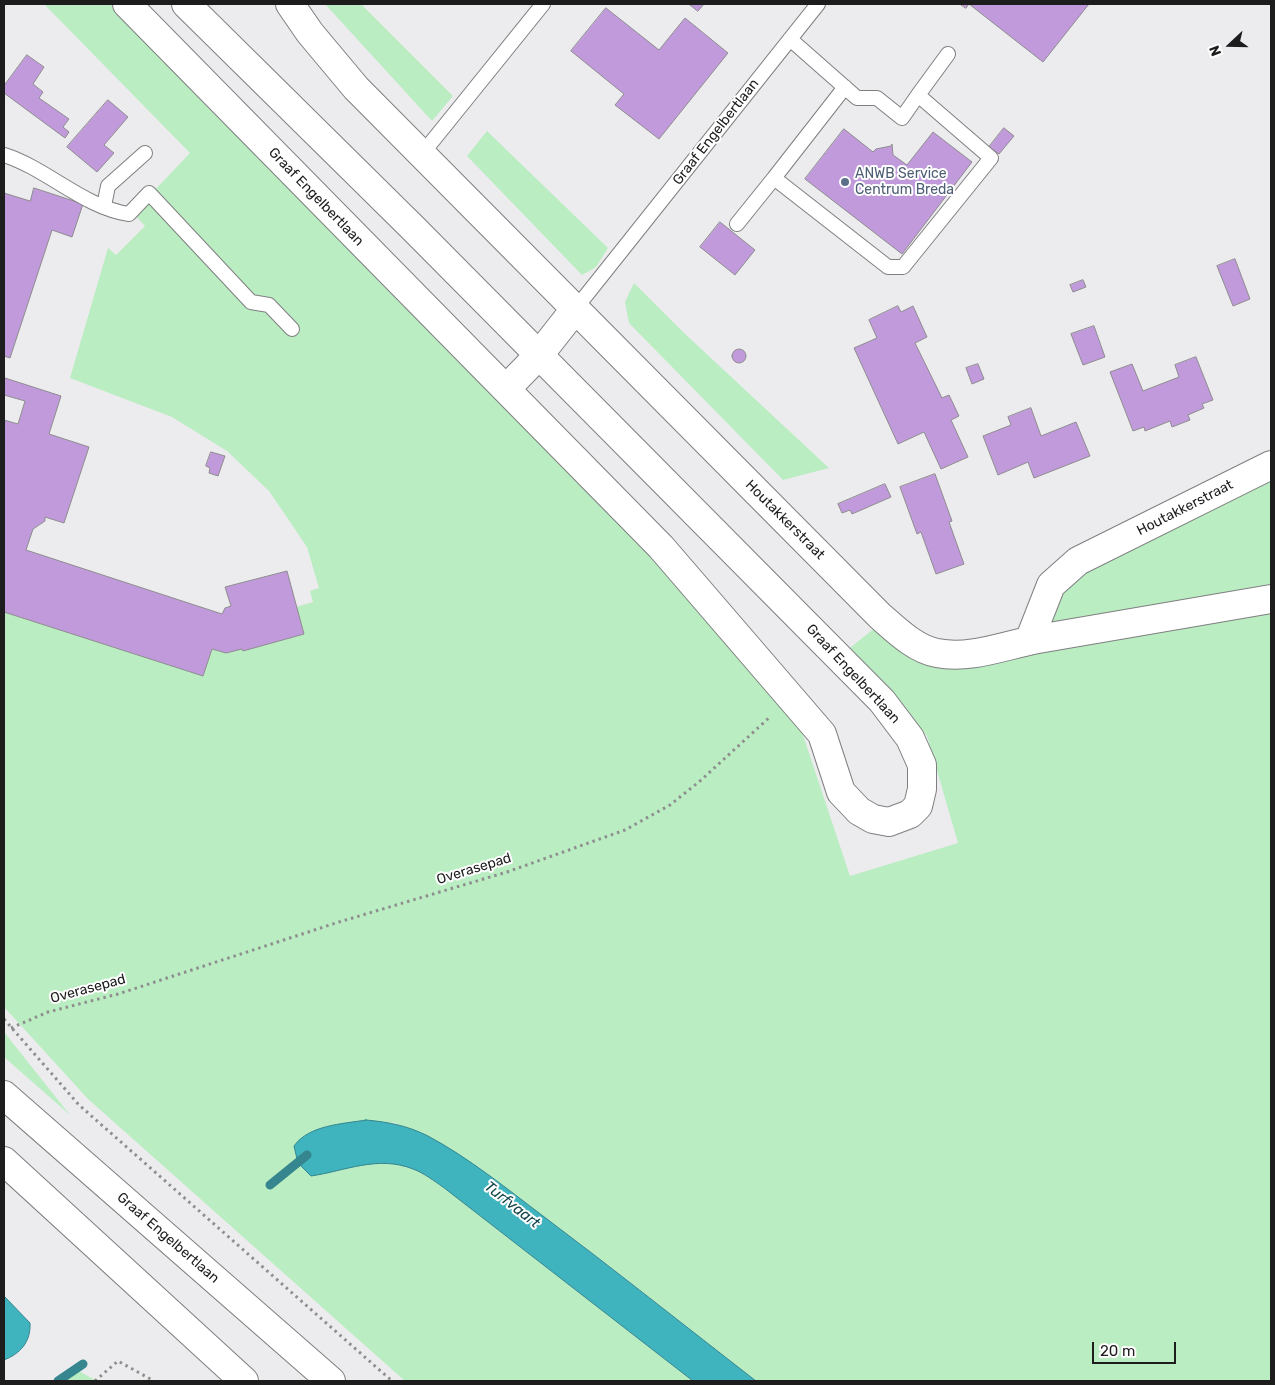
<!DOCTYPE html>
<style>
body{margin:0}
#map{position:relative;width:1275px;height:1385px;overflow:hidden;background:#ececee;font-family:Rubik,sans-serif}
canvas{display:block}
.frame{position:absolute;inset:0;border:5px solid #1d1d1e;pointer-events:none}
.north{position:absolute;left:1205px;top:20px;width:50px;height:50px;-webkit-text-stroke:4px #fff;paint-order:stroke;rotate:249deg;font-size:14px;font-weight:700;line-height:20px;text-align:center;color:#1d1d1e}
.north::after{content:'';display:block;margin:auto;width:18px;height:22px;background:#1d1d1e;clip-path:polygon(50% 0,100% 100%,50% 72%,0 100%)}
.scale{position:absolute;left:1092px;top:1342px;width:84px;height:22px;box-sizing:border-box;border:2px solid #1d1d1e;border-top:0;padding-left:6px;font-size:15px;line-height:18px;white-space:nowrap;color:#1d1d1e;-webkit-text-stroke:4px #fff;paint-order:stroke}
</style>
<div id="map">
<canvas width="1275" height="1385"></canvas>
<div class="frame"></div>
<div class="north">N</div>
<div class="scale">20 m</div>
</div>
<script>
const ctx = document.querySelector('canvas').getContext('2d');
ctx.lineJoin = 'round';
function paint(path, color) {
  ctx.fillStyle = color;
  ctx.fill(path, 'evenodd');
}
function stroke(path, color, width, dash) {
  ctx.strokeStyle = color;
  ctx.lineWidth = width;
  ctx.lineCap = dash ? 'butt' : 'round';
  ctx.setLineDash(dash || []);
  ctx.stroke(path);
}
function label(font, color, halo, rows, align = 'center') {
  ctx.font = font + ' Rubik,sans-serif';
  ctx.lineWidth = 4;
  ctx.setLineDash([]);
  ctx.textBaseline = 'middle';
  ctx.strokeStyle = halo;
  ctx.fillStyle = color;
  for (const [text, x, y, turn = 0] of rows) {
    ctx.save();
    ctx.translate(x, y);
    ctx.rotate((+turn || 0) * Math.PI / 180);
    ctx.textAlign = isNaN(turn) ? turn : align;
    if (halo) ctx.strokeText(text, 0, 0);
    ctx.fillText(text, 0, 0);
    ctx.restore();
  }
}
paint(new Path2D(`
 M44 4H113L216 105 565 465 661 568 778 701 795 711 850 876 958 843 927 736 846 651 876 627 929 664 966 669 1048 648 1271 612V1381H756L600 1259 474 1164 427 1136 392 1122 330 1173C357 1165 385 1158 413 1169 424 1173 434 1181 443 1187L693 1381H405L88 1099 4 1007V612L203 676 212 649 226 653 242 649 243 651 304 634 296 607 313 602 310 591 319 588 307 547 269 491 227 451 172 417 70 378 108 248 116 255 145 226 133 213 190 153Z
 M325 4H361L453 96 432 121Z
 M487 131 608 248 596 267 582 275 467 156Z
 M634 283 683 332 829 468 783 480 629 323 625 302Z
 M1271 481V584L1071 623H1046L1073 573 1142 535Z
 M4 1032 70 1115 4 1057Z
 M77 1370 97 1381H61Z`), '#baedc2');
const water = new Path2D(`
 M366 1120C389 1122 408 1126 428 1136 469 1158 506 1188 543 1216 615 1270 685 1326 756 1381H693L443 1187C434 1181 424 1173 413 1169 378 1155 345 1171 311 1176L298 1163 294 1146C309 1125 342 1124 366 1120Z
 M4 1296 30 1323C31 1342 20 1354 4 1360Z`);
paint(water, '#3fb3be');
stroke(water, '#35868e', 1);
stroke(new Path2D(`
 M270 1185 307 1155
 M58 1381 83 1364`), '#35868e', 9);
const building = new Path2D(`
 M689 4H704L698 11Z
 M960 4H1089L1043 62 969 4 966 8Z
 M606 8 659 50 685 18 728 53 659 139 615 105 624 94 571 51Z
 M27 55 44 67 33 84 43 92 39 98 69 119 63 127 69 132 65 138 4 93V86Z
 M108 100 128 117 104 145 114 153 97 172 67 147Z
 M1004 128 1014 136 999 154 989 147Z
 M844 129 873 152 876 149 891 146 892 144 893 155 907 165 933 132 972 162 902 254 805 179Z
 M34 188 83 204 72 237 52 230 10 358 4 356V193L30 201Z
 M720 222 755 250 735 275 700 247Z
 M1235 259 1250 299 1233 306 1217 266Z
 M1083 280 1086 287 1073 292 1070 285Z
 M898 306 901 312 913 306 927 337 915 343 942 398 949 395 959 416 951 420 968 457 941 469 924 432 898 444 854 348 877 338 869 320Z
 M1094 326 1105 357 1083 365 1071 334Z
 M732 356a7 7 0 1 1 14 0a7 7 0 1 1-14 0Z
 M1196 357 1213 400 1202 404 1204 408 1188 415 1190 420 1172 427 1170 421 1145 431 1144 427 1133 431 1110 372 1132 364 1143 391 1179 377 1175 365Z
 M978 364 984 379 972 384 966 368Z
 M5 378 61 396 49 434 89 447 64 523 45 517V521L33 529 26 550 222 614 225 608 231 606 225 587 287 571 304 634 243 651 242 649 226 653 212 649 203 676 4 612V420L18 424 25 401 4 395Z
 M1031 408 1041 436 1076 422 1090 456 1034 478 1028 462 998 475 983 436 1011 425 1008 417Z
 M211 452 225 456 218 476 209 473 210 468 206 466Z
 M935 474 952 521 949 522 964 564 936 574 921 532 917 534 900 487Z
 M885 484 891 497 852 514 850 510 842 513 838 504Z`);
paint(building, '#c19adc');
stroke(building, '#8d8c8e', 1);
const lane = new Path2D(`
 M918 95 948 54
 M422 154 543 4
 M4 155C46 168 85 208 129 214L149 193 251 302 269 305 292 329
 M774 178 845 87
 M104 206 108 186 145 153
 M737 224 774 178 888 267H903L991 158 918 95 902 118 877 98H857L790 39
 M576 308 818 4`);
const street = new Path2D(`
 M127 4 661 547 822 734 841 792 859 811 873 819 889 822 910 814 918 806 922 789V765L910 738 882 701 413 228 186 4
 M290 4 310 33 356 88 880 616C896 630 915 649 937 653 970 660 1005 645 1038 639 1116 625 1194 612 1271 599
 M506 389 539 355 576 308
 M1029 641 1051 585 1078 561 1271 465`);
const primary = new Path2D(`
 M4 1095 331 1381
 M4 1161 244 1381`);
stroke(lane, '#7f7f81', 16);
stroke(street, '#7f7f81', 30);
stroke(primary, '#7f7f81', 30);
stroke(new Path2D(`
 M4 1019 79 1105 392 1381
 M11 1028 48 1012 118 994 339 922 507 872 625 830 670 805 700 781 771 716
 M95 1381 118 1361 154 1381`), '#8e8e8f', 3, [2.5, 4]);
stroke(lane, '#fff', 14);
stroke(street, '#fff', 28);
stroke(primary, '#fff', 28);
for (const [x, y, r, color] of [
 [845,182,5,"#5c6f8a"]
]) {
  const dot = new Path2D();
  dot.arc(x, y, r, 0, 2 * Math.PI);
  ctx.fillStyle = color;
  ctx.fill(dot);
  stroke(dot, '#fff', 2);
}
label('14px', '#1d1d1e', '#fff', [
 ["Graaf Engelbertlaan",716,132,-52],
 ["Graaf Engelbertlaan",316,197,46],
 ["Houtakkerstraat",1185,508,-27],
 ["Houtakkerstraat",785,520,45],
 ["Graaf Engelbertlaan",853,674,47],
 ["Overasepad",474,869,-17],
 ["Overasepad",88,989,-15],
 ["Graaf Engelbertlaan",168,1238,41]
]);
label('14px', '#4e5e75', '#fff', [
 ["ANWB Service",855,174],
 ["Centrum Breda",855,190]
], 'left');
label('italic 15px', '#13464b', '#fff', [
 ["Turfvaart",512,1205,38]
]);
</script>
